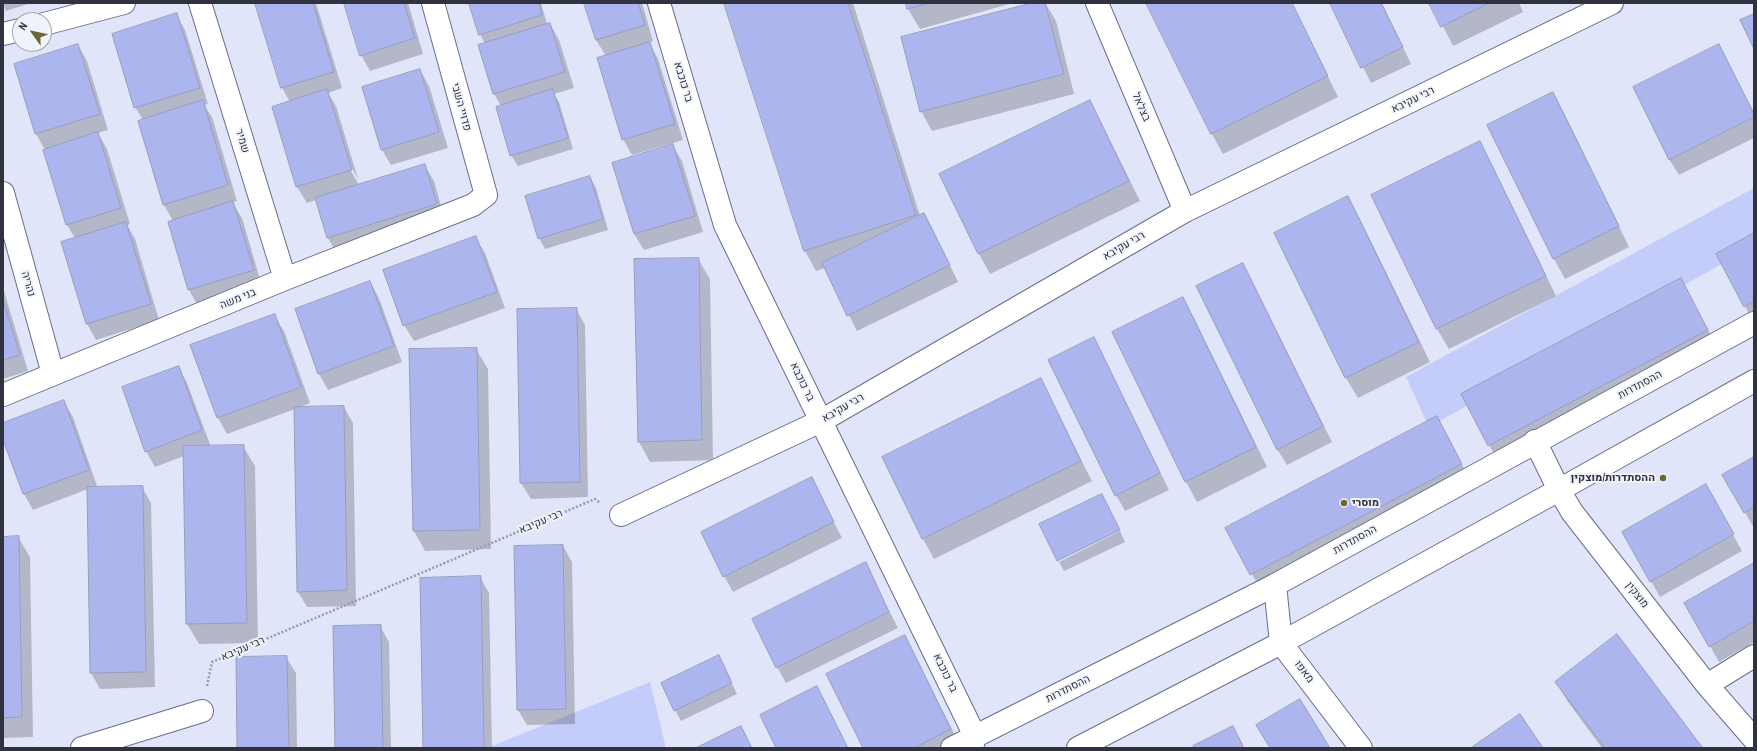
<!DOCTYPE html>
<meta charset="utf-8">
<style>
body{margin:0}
#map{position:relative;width:1757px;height:751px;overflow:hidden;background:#e1e5f9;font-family:"Archivo Narrow",sans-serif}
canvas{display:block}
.frame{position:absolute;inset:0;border:4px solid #30323f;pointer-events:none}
.north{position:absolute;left:12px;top:12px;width:40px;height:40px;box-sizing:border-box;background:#f1f3fa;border:1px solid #a4a6af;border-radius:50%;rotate:303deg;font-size:11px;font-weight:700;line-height:16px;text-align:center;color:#30323f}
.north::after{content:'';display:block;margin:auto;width:14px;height:18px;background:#6b6633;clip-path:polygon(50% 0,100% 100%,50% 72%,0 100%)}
</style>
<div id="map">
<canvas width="1757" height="751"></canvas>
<div class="frame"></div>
<div class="north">N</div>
</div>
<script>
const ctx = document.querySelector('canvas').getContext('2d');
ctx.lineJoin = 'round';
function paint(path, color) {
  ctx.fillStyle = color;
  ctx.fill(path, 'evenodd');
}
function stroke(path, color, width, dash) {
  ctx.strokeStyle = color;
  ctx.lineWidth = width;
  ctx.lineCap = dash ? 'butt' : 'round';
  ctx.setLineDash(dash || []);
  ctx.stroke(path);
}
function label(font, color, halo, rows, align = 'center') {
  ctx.font = font + ' "Archivo Narrow",Heebo,sans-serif';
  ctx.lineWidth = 4;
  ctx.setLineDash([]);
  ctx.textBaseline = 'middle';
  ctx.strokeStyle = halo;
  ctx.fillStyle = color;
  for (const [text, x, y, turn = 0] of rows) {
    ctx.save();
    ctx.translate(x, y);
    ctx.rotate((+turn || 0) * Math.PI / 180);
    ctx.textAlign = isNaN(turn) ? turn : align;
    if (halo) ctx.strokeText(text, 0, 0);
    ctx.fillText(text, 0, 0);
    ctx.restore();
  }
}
paint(new Path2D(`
 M1754 188V246L1429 427 1406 377Z
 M650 682 666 748H487Z`), '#c4ccf9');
paint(new Path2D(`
 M3 3H31L6 11Z
 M256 3H316L342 88 328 93 336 106 358 179 350 165 348 166 359 185 424 165 434 181 445 220 337 254 328 238 316 200 307 203 297 187 273 107 290 102 282 88Z
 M345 3H408L423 54 370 71 361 55Z
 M470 3H541L547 24H550L559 40 574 88 554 94 559 102 573 149 518 166 511 155 501 106 494 94 480 45 485 44 480 34Z
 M585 3H642L653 41 649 42 658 59 683 140 632 155 623 139 606 56 596 40Z
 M725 3H853L920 216 924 214 933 230 958 282 857 331 825 268 816 271 805 251Z
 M907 3H1013L920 29 908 9Z
 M1036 3H1045L1056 21 1074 94 932 131 921 111Z
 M1147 3H1292L1338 97 1223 154 1212 134Z
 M1331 3H1382L1411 64 1371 83Z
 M1431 3H1519L1523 12 1453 46Z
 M176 15 185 30 208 104 204 105 212 117 237 201 232 202 242 218 262 286 198 306 189 290 169 222 173 221 164 205 139 121 143 120 135 107Z
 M78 45 87 61 108 130 98 133 107 149 130 224 127 225 135 239 159 320 96 340 87 324 62 242 75 238 67 225 45 150 36 134Z
 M1719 45 1754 113V138L1679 175 1669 159Z
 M420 70 429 86 448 148 391 165 382 150Z
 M1552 93 1564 113 1629 247 1565 279 1554 259 1488 125Z
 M1090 102 1101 122 1140 201 990 274 979 254 940 175Z
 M1479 143 1491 163 1556 296 1449 349 1437 329 1372 196Z
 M673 146 682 161 703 232 644 250 634 234 613 164Z
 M590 177 596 188 608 230 545 249 539 238Z
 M1347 197 1359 217 1430 362 1358 398 1346 378 1275 233Z
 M1754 234V323L1745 306Z
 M476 238 485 253 505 308 414 341 404 325Z
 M698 259 710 279 713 460 650 462 639 442Z
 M1243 264 1332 442 1287 465 1277 449Z
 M1681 280 1719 350 1501 465 1489 445Z
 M370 282 379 298 402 362 328 390 319 374 296 309Z
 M3 288 28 371 3 379Z
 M1183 298 1194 318 1267 467 1197 502 1186 482 1113 333Z
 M576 309 585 325 588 497 531 499 521 483Z
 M274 316 284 331 310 403 299 407H344L353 423 356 606 307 607 298 592 295 409 227 434 218 418 191 346Z
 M476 349 488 369 491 549 425 551 414 531Z
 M1102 354 1169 490 1125 511 1116 495Z
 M178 367 187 383 211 447 243 446 255 466 258 643 199 644 187 624 184 456 155 467 146 451Z
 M1040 379 1092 481 934 559 923 539 883 457Z
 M63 401 73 417 97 486 93 488 142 487 151 503 155 687 100 689 91 673 88 489 33 510 24 494 3 437V424Z
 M1448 437 1472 484 1263 594 1227 528Z
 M1754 458V528L1724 476Z
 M811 478 842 538 733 592 724 576Z
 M1715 502 1742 551 1660 597 1651 581Z
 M1120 531 1125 542 1064 571 1059 562Z
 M18 537 30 557 33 737 3 738V538Z
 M563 546 572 562 575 724 527 725 518 710Z
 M865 564 898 628 786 683 777 667Z
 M1754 564V642L1719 662 1686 603Z
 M480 577 489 593 492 748H424L421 579Z
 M380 626 389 642 391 748H336Z
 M904 636 960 745 955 748H864Z
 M1617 636 1702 748H1602L1568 702 1556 682Z
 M286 657 296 673 297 748H238Z
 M724 667 737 694 681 721 675 710Z`), '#0003');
const building = new Path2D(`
 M255 3H313L334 72 281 88Z
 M344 3H404L415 38 360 56Z
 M469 3H539L542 15 479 35Z
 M584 3H638L645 25 596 40Z
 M724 3H848L916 215 804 251Z
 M906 3H930L907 9Z
 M1032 3H1045L1064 74 920 112 901 37Z
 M1146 3H1292L1328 76 1211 134Z
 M1330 3H1381L1403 47 1361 68Z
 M1429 3H1489L1441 27Z
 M177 13 200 88 134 108 112 34Z
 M1754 14V49L1740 20Z
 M550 23 565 72 493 94 478 45Z
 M650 42 675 124 622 140 597 58Z
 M78 44 100 114 35 134 14 64Z
 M1719 44 1754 114V117L1669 160 1633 87Z
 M420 69 439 132 381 150 362 87Z
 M327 89 352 170 296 187 272 107Z
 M553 89 568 138 510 156 496 107Z
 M1553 92 1619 226 1553 259 1487 125Z
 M203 100 228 185 163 205 138 121Z
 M1090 100 1129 181 978 254 939 174Z
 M98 132 121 208 66 225 43 150Z
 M1480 141 1546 276 1436 329 1371 195Z
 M673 144 695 216 634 234 612 163Z
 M425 164 437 204 327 238 315 198Z
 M590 176 603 219 538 239 525 196Z
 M1348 196 1419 342 1345 378 1274 233Z
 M233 201 254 270 188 290 168 222Z
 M924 213 950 265 847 316 822 263Z
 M126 222 151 304 86 324 61 242Z
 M1754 233V301L1744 307 1716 254Z
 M476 236 497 292 403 326 383 270Z
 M699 258 702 440 638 442 634 259Z
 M1243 263 1323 426 1277 450 1196 286Z
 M1681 278 1708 330 1488 446 1461 394Z
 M370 281 394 346 318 374 295 309Z
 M1183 297 1256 447 1185 482 1112 332Z
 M3 300 20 355 3 360Z
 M577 308 580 482 520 483 517 309Z
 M275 314 301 387 217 418 190 345Z
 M1094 337 1160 473 1115 496 1048 360Z
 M477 348 480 530 413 531 409 349Z
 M179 366 202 430 145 452 122 387Z
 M1041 378 1081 461 922 539 882 457Z
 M64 400 89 470 23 494 3 440V423Z
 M344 406 347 590 297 592 294 407Z
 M1437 416 1462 464 1250 575 1225 528Z
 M244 445 247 623 186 624 183 446Z
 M1754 457V507L1744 513 1722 475Z
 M812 477 834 522 723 577 701 532Z
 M1706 484 1734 534 1650 582 1622 532Z
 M143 486 146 672 90 673 87 487Z
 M1102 494 1120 530 1057 561 1039 524Z
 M19 536 22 717 3 718V537Z
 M563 545 566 709 517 710 514 546Z
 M866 562 889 612 776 668 752 619Z
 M1754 563V621L1709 647 1684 603Z
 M481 576 484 747 423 748 420 578Z
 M381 625 383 748H335L333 626Z
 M1617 634 1702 747 1701 748H1605L1555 682Z
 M905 635 951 729 914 748H863L826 674Z
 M719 655 732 683 674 711 661 683Z
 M287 656 289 748H237L236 657Z
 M817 686 848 748H776L760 715Z
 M1300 699 1330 748H1270L1256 725Z
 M1520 714 1543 748H1471Z
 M741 726 752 748H696Z
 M1233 726 1244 748H1194L1193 746Z`);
paint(building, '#acb5ed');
stroke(building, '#989dbc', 1);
const street = new Path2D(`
 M200 3 285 279
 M659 3 725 225 975 736 972 748
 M1097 3 1185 211
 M44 24 124 3
 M3 34 20 30
 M3 193 53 374
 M3 395 285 279 473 205 486 195 433 3
 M1535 441 1559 490 1572 512 1707 685 1754 739
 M621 515 821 421 1185 211 1612 3
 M1275 585 1281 643 1361 748
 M1707 685 1754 656
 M82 748 202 711`);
const secondary = new Path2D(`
 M952 748 1275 585 1754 323
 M1078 748 1281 643 1559 490 1754 381`);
stroke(street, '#686d8a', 24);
stroke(secondary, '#686d8a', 24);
stroke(new Path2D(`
 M207 686 212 662 595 499 600 503`), '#979aab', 2.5, [2, 2]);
stroke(street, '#fff', 22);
stroke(secondary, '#fff', 22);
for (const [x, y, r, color] of [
 [1663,478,4,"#6b6633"],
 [1344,503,4,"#6b6633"]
]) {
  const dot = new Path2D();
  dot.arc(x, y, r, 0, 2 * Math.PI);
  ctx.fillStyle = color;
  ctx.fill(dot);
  stroke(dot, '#f1f3fa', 1.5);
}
label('11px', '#30323f', '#f1f3fa', [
 ["בר כוכבא",683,82,73],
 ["רבי עקיבא",1413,100,-26],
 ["פדויי השבי",461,107,75],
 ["בצלאל",1141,107,67],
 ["שמיר",242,141,73],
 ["רבי עקיבא",1124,246,-30],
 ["נהריה",28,284,74],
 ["בני משה",238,299,-22],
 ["בר כוכבא",802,382,64],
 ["ההסתדרות",1640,385,-28],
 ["רבי עקיבא",843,408,-30],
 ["רבי עקיבא",541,522,-23],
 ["ההסתדרות",1355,540,-29],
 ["מוצקין",1637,595,52],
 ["רבי עקיבא",243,649,-23],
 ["מאפו",1304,672,53],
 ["בר כוכבא",945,673,64],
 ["ההסתדרות",1068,689,-27]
]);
label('bold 11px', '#30323f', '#f1f3fa', [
 ["ההסתדרות/מוצקין",1655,478],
 ["מוסרי",1352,503,"left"]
], 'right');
</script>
